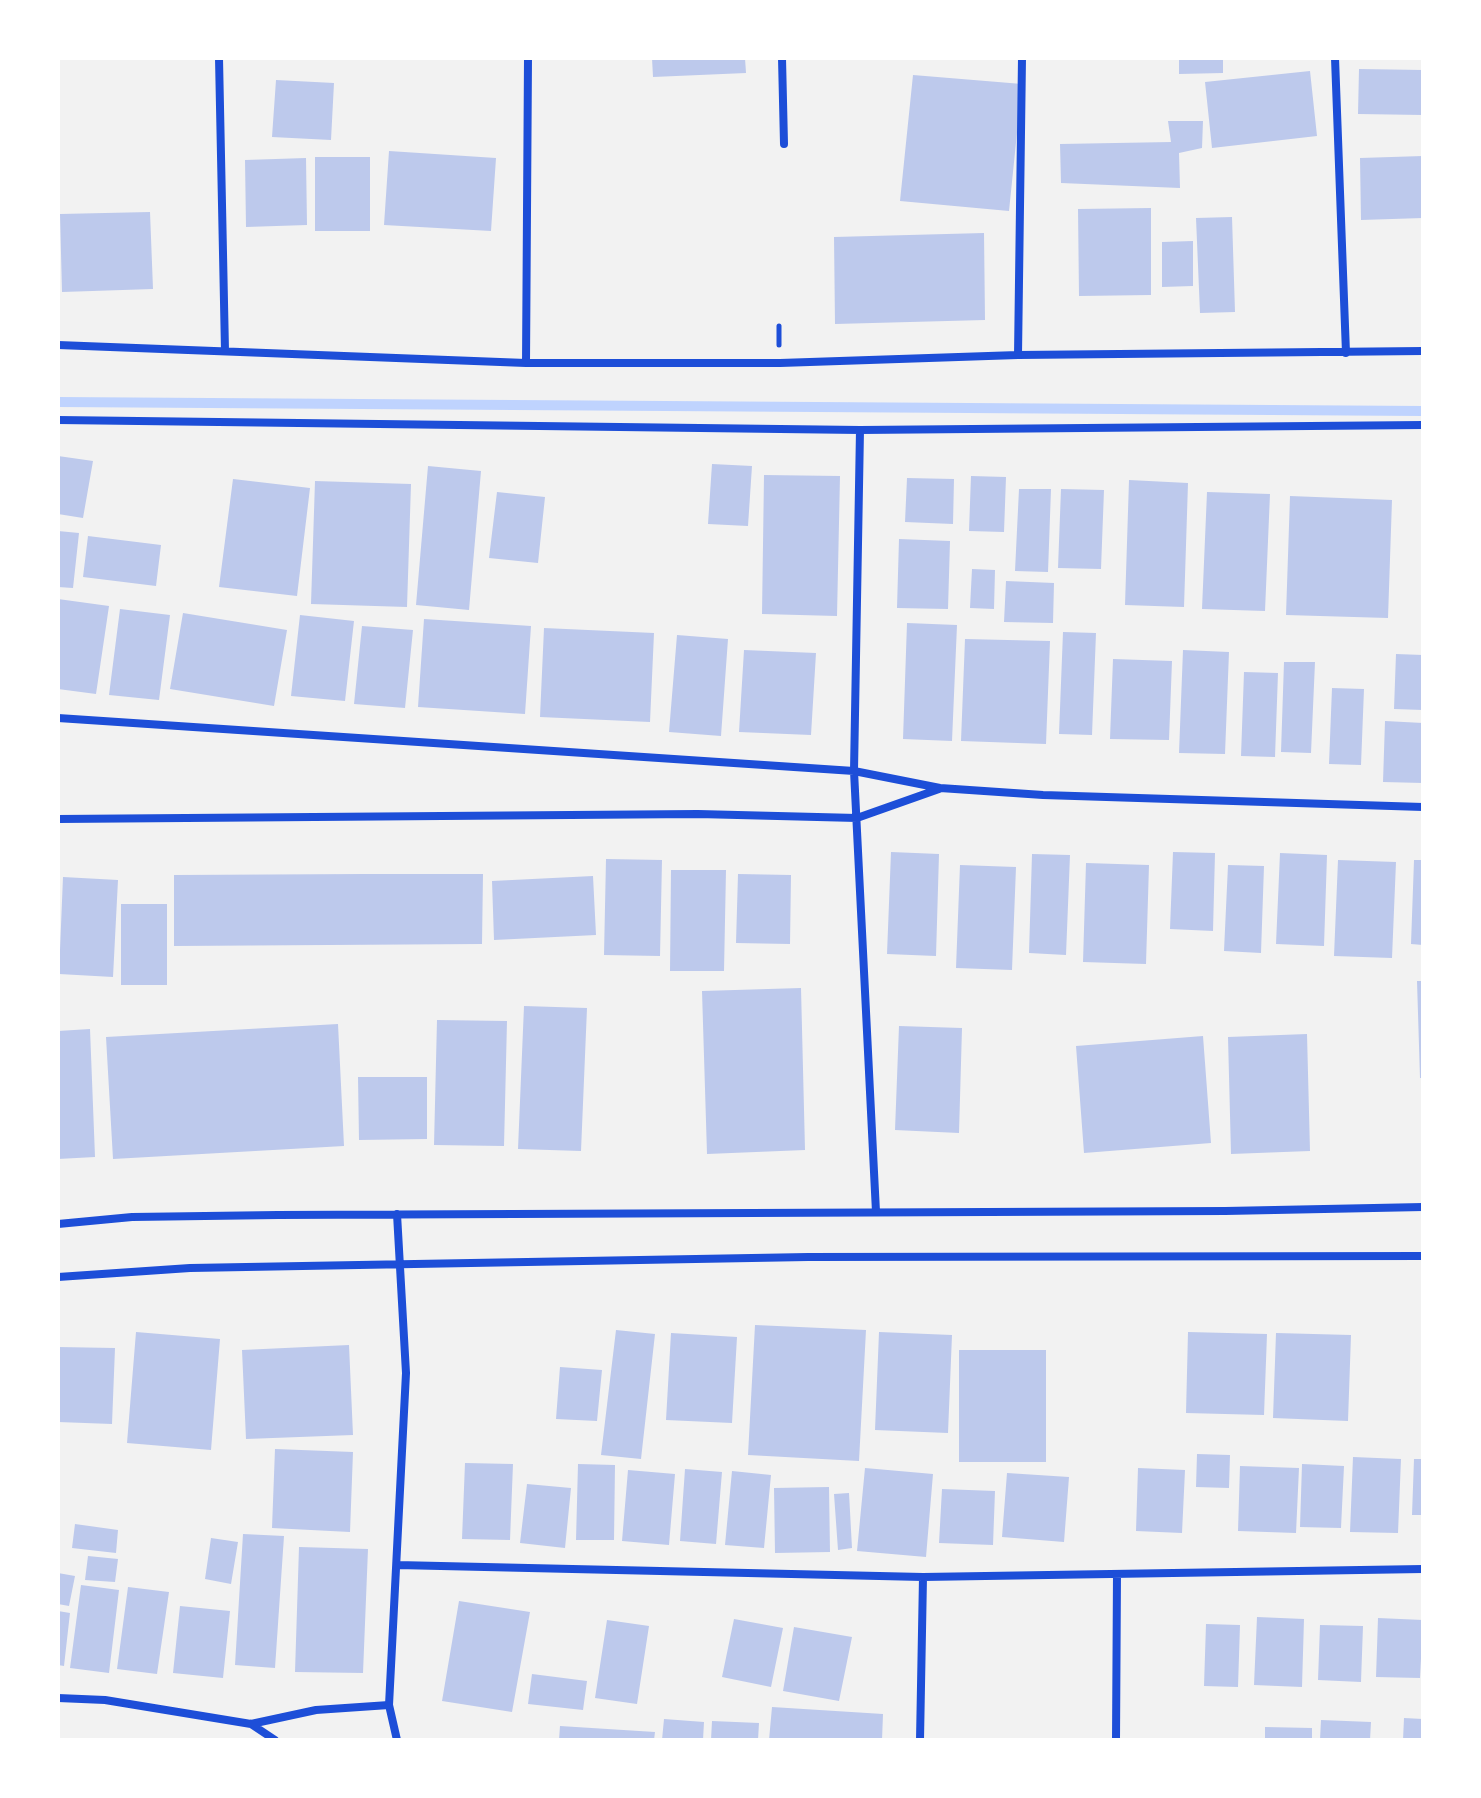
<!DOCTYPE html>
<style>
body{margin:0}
#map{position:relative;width:1481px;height:1798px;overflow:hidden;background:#f2f2f2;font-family:Rubik,sans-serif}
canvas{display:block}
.frame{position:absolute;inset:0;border:60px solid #fff;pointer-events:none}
</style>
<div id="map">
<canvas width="1481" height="1798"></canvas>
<div class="frame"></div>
</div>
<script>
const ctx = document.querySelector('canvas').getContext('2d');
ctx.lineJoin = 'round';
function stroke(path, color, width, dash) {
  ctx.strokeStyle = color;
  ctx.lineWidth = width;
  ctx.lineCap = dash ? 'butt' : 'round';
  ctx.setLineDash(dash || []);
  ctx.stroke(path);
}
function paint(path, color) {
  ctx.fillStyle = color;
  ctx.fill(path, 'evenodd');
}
stroke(new Path2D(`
 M58 402 1423 411`), '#bfd3fe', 10);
paint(new Path2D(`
 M652 58H745L746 73 653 77Z
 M1179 58H1223V73L1179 74Z
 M1359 69 1423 70V115L1358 114Z
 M1310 71 1317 136 1212 148 1205 82Z
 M913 75 1022 84 1009 211 900 201Z
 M276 80 334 83 331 140 272 137Z
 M1168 121H1203L1202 148 1179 153 1180 188 1061 183 1060 144 1171 142Z
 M389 151 496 158 491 231 384 225Z
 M1423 156V218L1361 220 1360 158Z
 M315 157H370V231H315Z
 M306 158 307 225 246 227 245 160Z
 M1151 208V295L1079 296 1078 209Z
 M150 212 153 289 62 292 60 214Z
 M1232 217 1235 312 1200 313 1196 218Z
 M984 233 985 320 835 324 834 237Z
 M1193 241V286L1162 287V242Z
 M58 456 93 461 83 518 58 514Z
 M712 464 752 466 748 526 708 524Z
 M428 466 481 471 469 610 416 605Z
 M764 475 840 476 837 616 762 614Z
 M971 476 1006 477 1004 532 969 531Z
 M907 478 954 479 953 524 905 522Z
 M233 479 310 488 297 596 219 587Z
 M1129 480 1188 483 1184 607 1125 605Z
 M315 481 411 484 407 607 311 604Z
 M1019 489H1051L1048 572 1015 571Z
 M1061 489 1104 490 1101 569 1058 568Z
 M497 492 545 497 538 563 489 558Z
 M1207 492 1270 494 1265 611 1202 609Z
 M1290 496 1392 500 1388 618 1286 615Z
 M58 531 79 533 73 588 58 587Z
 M88 536 161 545 156 586 83 577Z
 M899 539 950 541 948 609 897 608Z
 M972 569 995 570 994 609 970 608Z
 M1006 581 1054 583 1053 623 1004 622Z
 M58 599 109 606 96 694 58 689Z
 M120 609 170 615 159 700 109 695Z
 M183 613 287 630 274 706 170 689Z
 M300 615 354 621 345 701 291 696Z
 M424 619 531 626 525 714 418 707Z
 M907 623 957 625 952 741 903 739Z
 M362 626 413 630 405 708 354 704Z
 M544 628 654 633 650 722 540 717Z
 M1063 632 1096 633 1092 735 1059 734Z
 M677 635 728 639 721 736 669 732Z
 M965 639 1050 641 1046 744 961 741Z
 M744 650 816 653 811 735 739 732Z
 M1183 650 1229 652 1225 754 1179 753Z
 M1396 654 1423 655V710L1394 709Z
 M1113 659 1172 661 1169 740 1110 739Z
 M1284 662H1315L1311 753 1281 752Z
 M1244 672 1278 673 1275 757 1241 756Z
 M1332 688 1364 689 1361 765 1329 764Z
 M1385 721 1423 723V783L1383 782Z
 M891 852 939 854 936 956 887 954Z
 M1173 852 1215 853 1213 931 1170 929Z
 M1280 853 1327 855 1324 946 1276 944Z
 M1032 854 1070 855 1066 955 1029 953Z
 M606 859 662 860 660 956 604 955Z
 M1338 860 1396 862 1392 958 1334 956Z
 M1414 860H1423V945L1411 944Z
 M1086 863 1149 865 1146 964 1083 962Z
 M960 865 1016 867 1012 970 956 968Z
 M1228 865 1264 866 1261 953 1224 951Z
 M671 870H726L724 971H670Z
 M363 874H483L482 944 174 946V875Z
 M738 874 791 875 790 944 736 943Z
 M593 876 596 935 494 940 492 881Z
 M63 877 118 880 113 977 59 974Z
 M121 904H167V985H121Z
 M1417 981H1423V1078H1420Z
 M801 988 805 1150 707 1154 702 991Z
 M524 1006 587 1008 581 1151 518 1149Z
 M437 1020 507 1021 504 1146 434 1145Z
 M338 1024 344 1146 113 1159 106 1037Z
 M899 1026 962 1028 959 1133 895 1130Z
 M90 1029 95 1157 58 1159V1031Z
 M1307 1034 1310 1151 1231 1154 1228 1037Z
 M1203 1036 1211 1143 1084 1153 1076 1046Z
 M358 1077H427V1139L359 1140Z
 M755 1325 866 1330 859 1461 748 1455Z
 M616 1330 655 1334 641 1459 601 1455Z
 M136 1332 220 1339 211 1450 127 1443Z
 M879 1332 952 1335 948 1433 875 1430Z
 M1188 1332 1267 1334 1264 1415 1186 1413Z
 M671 1333 737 1337 732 1423 666 1420Z
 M1276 1333 1351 1335 1348 1421 1273 1418Z
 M349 1345 353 1435 246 1439 242 1350Z
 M58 1347 115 1348 112 1424 58 1422Z
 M959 1350H1046V1462H959Z
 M560 1367 602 1370 597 1421 556 1419Z
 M275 1449 353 1452 350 1532 272 1528Z
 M1197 1454 1230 1455 1229 1488 1196 1487Z
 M1353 1457 1401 1459 1398 1533 1350 1532Z
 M1414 1459H1423V1515H1412Z
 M465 1463 513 1464 510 1540 462 1539Z
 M578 1464 615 1465 614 1540H576Z
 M1302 1464 1344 1466 1341 1528 1300 1527Z
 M1240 1466 1299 1468 1296 1533 1238 1531Z
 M865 1468 933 1474 926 1557 857 1551Z
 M1138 1468 1185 1470 1182 1533 1136 1531Z
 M685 1469 722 1472 716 1544 680 1541Z
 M628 1470 675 1474 669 1545 622 1541Z
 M732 1471 771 1475 764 1548 725 1545Z
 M1007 1473 1069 1477 1064 1542 1002 1537Z
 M527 1484 571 1488 565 1548 520 1543Z
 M829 1487 830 1552 775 1553 774 1488Z
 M942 1489 995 1491 993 1545 939 1543Z
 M849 1493 852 1548 838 1550 834 1494Z
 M75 1524 118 1530 116 1553 72 1548Z
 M243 1534 284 1536 275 1668 235 1665Z
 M211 1538 238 1542 231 1584 205 1579Z
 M299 1547 368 1549 363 1673 295 1672Z
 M88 1556 118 1559 115 1582 85 1580Z
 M58 1573 75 1576 69 1606 58 1604Z
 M81 1585 119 1590 109 1673 70 1668Z
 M128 1587 169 1592 157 1674 117 1669Z
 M459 1601 530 1612 512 1712 442 1701Z
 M180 1606 230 1611 223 1678 173 1673Z
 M58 1611 70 1613 64 1666 58 1665Z
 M1257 1617 1304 1619 1302 1687 1254 1685Z
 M1378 1618 1423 1620 1420 1678 1376 1677Z
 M734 1619 783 1628 771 1687 722 1677Z
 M607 1620 649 1626 637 1704 595 1698Z
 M1206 1624 1240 1625 1238 1687 1204 1686Z
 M1320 1625 1363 1626 1361 1682 1318 1680Z
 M794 1627 852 1637 839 1701 783 1691Z
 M532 1674 587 1681 583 1710 528 1704Z
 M772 1707 883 1714 882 1740H769Z
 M1404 1718 1423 1719V1740H1403Z
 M664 1719 704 1722 703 1740H662Z
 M1321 1720 1371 1722 1370 1740H1320Z
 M712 1721 759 1723 758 1740H711Z
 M560 1726 655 1732 654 1740H559Z
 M1265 1727 1312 1728V1740H1265Z`), '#bdc9ec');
stroke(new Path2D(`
 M779 326V345`), '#1d4ed8', 5);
stroke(new Path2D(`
 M219 58 225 351
 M782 58 784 144
 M1335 58 1346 353
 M58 345 526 363H780L1018 355 1423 351
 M1018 355 1022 58
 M526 363 528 58
 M58 420 860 430 1423 425
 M860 430 854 771 876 1212
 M58 718 854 771 940 788 1043 795 1423 807
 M58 819 698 814 857 818 939 789
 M58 1224 132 1217 278 1215 1225 1211 1423 1207
 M58 1277 190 1268 808 1257 1423 1256
 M397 1565 923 1577 1423 1569
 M58 1698 105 1700 251 1724 316 1710 389 1705
 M251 1724 275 1740
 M397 1740 389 1705 406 1373 397 1214
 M920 1740 923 1577
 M1116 1740 1117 1574`), '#1d4ed8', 8);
</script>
